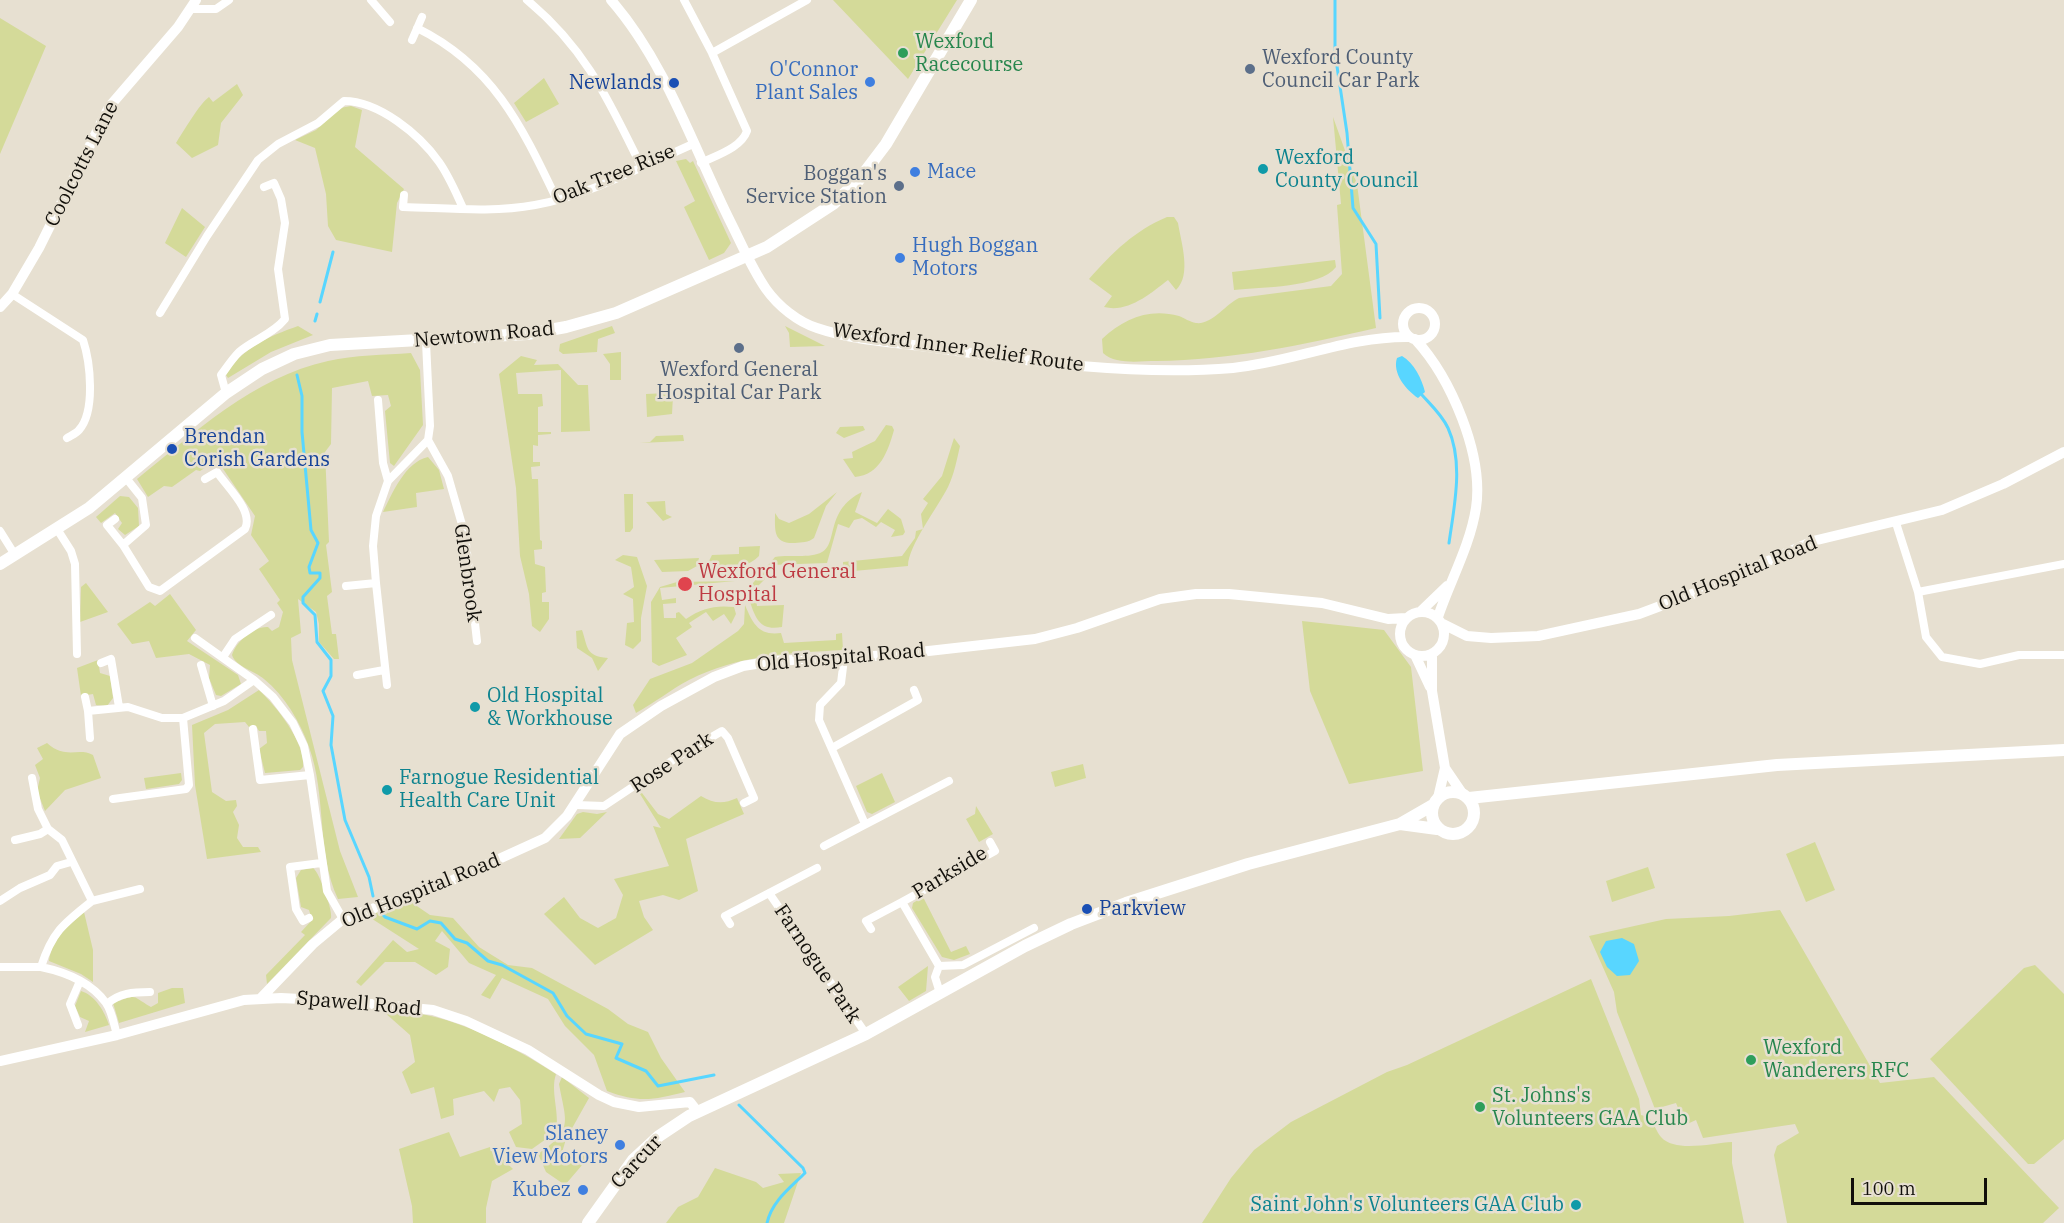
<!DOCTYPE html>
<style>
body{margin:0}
#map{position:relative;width:2064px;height:1223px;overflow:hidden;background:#e7e0d1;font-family:"IBM Plex Serif",serif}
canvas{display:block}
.scale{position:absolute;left:1851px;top:1178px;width:136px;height:27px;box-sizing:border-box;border:3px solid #110f0a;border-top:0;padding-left:8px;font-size:18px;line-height:21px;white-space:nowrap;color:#110f0a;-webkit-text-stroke:4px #e7e0d1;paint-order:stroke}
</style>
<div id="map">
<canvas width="2064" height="1223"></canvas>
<div class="scale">100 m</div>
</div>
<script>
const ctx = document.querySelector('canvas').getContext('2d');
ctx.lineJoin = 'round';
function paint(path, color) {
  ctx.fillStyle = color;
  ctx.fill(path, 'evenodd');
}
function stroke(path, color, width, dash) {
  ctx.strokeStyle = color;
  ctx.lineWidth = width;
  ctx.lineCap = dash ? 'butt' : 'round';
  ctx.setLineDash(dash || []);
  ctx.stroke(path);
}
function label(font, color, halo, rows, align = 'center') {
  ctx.font = font + ' "IBM Plex Serif",serif';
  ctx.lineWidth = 5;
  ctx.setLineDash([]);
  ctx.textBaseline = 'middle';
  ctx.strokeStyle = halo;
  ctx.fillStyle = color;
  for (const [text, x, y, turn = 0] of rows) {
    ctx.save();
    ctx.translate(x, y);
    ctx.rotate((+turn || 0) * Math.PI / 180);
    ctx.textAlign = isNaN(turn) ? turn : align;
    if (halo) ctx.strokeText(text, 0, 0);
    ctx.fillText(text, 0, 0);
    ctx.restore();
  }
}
paint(new Path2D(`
 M833 0H957L908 79Z
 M0 18 46 46 0 154Z
 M544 78 559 104 526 122 514 103Z
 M237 84 243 95 221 123 218 145 192 158 176 143C183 132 200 103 209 97L213 102Z
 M351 106 362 110 355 147 404 189 397 203 392 252 336 240 328 226 326 194 315 148 295 140 316 130 340 108Z
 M1333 117 1357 184 1376 328C1302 345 1232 360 1156 361 1139 361 1116 365 1103 353L1102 339C1124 319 1148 308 1179 316 1184 318 1190 322 1196 323 1212 325 1226 304 1239 298L1331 286 1342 274 1337 205 1341 204Z
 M686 159 690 163 693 161 731 243 724 253 709 260 684 207 695 201 676 161Z
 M182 208 205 227 186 257 165 243Z
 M1167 217H1174L1178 223C1181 242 1192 275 1176 290L1168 280C1150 294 1128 313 1104 307L1112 296 1089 279C1113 252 1134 231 1167 217Z
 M1335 260 1336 267C1320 288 1261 287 1234 290L1232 272Z
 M298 326 313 335 271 352 228 378 226 375C241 348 270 336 298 326Z
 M612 326 615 333 598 339 597 352 563 354 559 351 560 344Z
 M785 326 825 346 790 347 789 333Z
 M621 352V380H610V364L603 354Z
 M411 353 420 370 423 425 394 466 390 463 385 411 391 406 388 395 372 396 368 381 332 388 331 444 325 452 329 542 326 545 332 592 327 596 332 634H336L339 659H334L319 642V624L316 612 298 599 301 633 291 638 292 660 340 851 358 897 338 899C316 852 327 796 309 747 300 722 285 696 264 679 255 671 236 667 232 655 236 642 253 626 268 627L272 631 279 627 283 612 277 603 280 600 259 569 269 561 251 535 255 516 217 460 200 471 196 470 172 487 164 486 148 497 137 479C194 433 254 377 328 361 355 355 384 355 411 353Z
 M521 356 537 360 534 365 558 364 578 385H588L590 431 561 432V370L516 373 518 394H542L543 406 538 407V432H551V434L538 435V446L533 445V462H540V466L531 467 532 479H538L540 540 542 541V549L534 550 535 564 545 567 546 592 542 593V602H549V619L540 632 532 626 529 594 520 556 516 488 499 374Z
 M668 393 673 396 672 414 647 417 646 394Z
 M886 425 892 426 894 430C888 451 880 475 855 477L843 459 853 458 852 452 875 441Z
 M863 426 865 430 844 438 836 433 840 427Z
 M683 435 684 441 640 443 650 442 656 436Z
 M954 438 960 446C957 459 954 475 948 487 938 507 908 546 908 566L843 572V562L902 556 915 538 916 531 923 529 921 514 928 503 923 499 942 476Z
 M428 457 439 470 444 489 416 493 417 507 383 512C392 494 405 462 428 457Z
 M837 492 826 506 814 538C808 543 802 542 795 543 773 544 775 531 775 513L779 519 789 523 809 514Z
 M862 492 855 512 877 523 888 509 901 519 905 532 903 535 891 537 895 530 881 522 876 527 862 518 854 520 849 528 838 524 827 563 770 565 764 571 765 579 757 587H753V583L775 557C788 554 810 559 822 552 838 544 825 510 862 492Z
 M624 494H633V528L630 532H625Z
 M120 496 129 497 138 508 139 526 125 535 118 529 122 523 115 513 101 523 96 517Z
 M665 501 666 514 672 517 663 521 646 502Z
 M760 546 759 556C746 569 729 569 712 567L708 563 712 555 739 554V547Z
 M623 555 637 557 647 586 641 618V641L633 649 625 645 627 623 634 622 633 599 623 594 634 587 631 567 615 560Z
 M699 558 697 566 688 571 662 572 654 560Z
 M735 581 660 588 662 600 676 598V603L663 604 664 618H676V613L679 612 686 619C702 608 715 605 734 607L736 614 731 624 724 614 713 621 706 612 689 623 692 627 676 638 687 655 659 666 652 662 651 602 660 587 677 582Z
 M86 583 108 612 80 622 81 587Z
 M170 594 196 630 187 641 238 675 241 684 221 696 216 695 209 678 210 665 189 654 156 658 149 641 132 644 117 624 150 602 155 606Z
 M756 599 757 606 784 605 782 627C761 631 756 620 750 602Z
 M745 605C753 624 759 636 781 633L784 643 836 640V634L842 633 843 650C789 653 738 655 689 680 670 690 656 702 636 713L633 705 650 679 692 663 738 631 744 624Z
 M1302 621 1384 630 1411 667 1423 771 1349 784 1310 691Z
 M582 630C588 647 585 656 608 658L598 671 592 658 577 648 576 631Z
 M98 660 100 673 110 676 113 698 107 706 96 705 93 694 81 696 77 668Z
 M259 690C276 706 306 743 303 767L300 770 265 773 259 749 267 743 266 731H259L256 726 249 727 245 722 215 724 204 733 212 792 226 801 236 800 237 806 233 812 239 825 237 838 243 847H258L261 852 207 859 195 785 192 725 228 710Z
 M47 743C66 760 78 747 93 755L101 778 65 790 45 811 37 791 40 778 35 765 43 759 37 748Z
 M1083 764 1086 778 1055 787 1051 772Z
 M181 773 182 780 179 784 146 789 144 778Z
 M882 773 895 802 872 814 867 812 856 786Z
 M642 793 658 814 669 819 701 796C714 804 724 804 737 798L744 814 686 839 698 891 679 900 663 895 639 901 644 917 653 930 595 965 544 914 564 897 580 918 598 928 616 918 623 895 614 879 669 866 653 826 661 828 640 794Z
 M976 806 993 834 979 842 966 819 975 814Z
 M583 812 597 814 607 812 580 838 559 839 577 814Z
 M1815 842 1835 890 1806 902 1786 854Z
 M1648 867 1655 888 1612 902 1606 881Z
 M313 868C320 873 333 911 331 918L267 984 266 975 305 935 301 932 312 920 309 910 301 907 296 878 301 870Z
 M923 897 951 952 966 946 970 954 954 960 942 957 912 908 913 903Z
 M408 900 430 915 453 918 479 947 508 965 532 968 608 1009 628 1024 648 1032 661 1058 685 1092C653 1100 639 1103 607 1091L594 1055 565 1026 548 999 502 978 490 999 481 995 496 975 469 963 442 931 435 941 450 949 448 967 436 975 415 962H385L361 986 356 982 393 940 407 952 419 949 366 915Z
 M1780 910 1880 1083 1934 1077 2059 1208 2043 1223H1787L1774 1155 1777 1146 1799 1133 1795 1124 1703 1138 1696 1120 1685 1125 1676 1103 1655 1109 1617 1012 1614 992 1589 936 1666 919 1729 916Z
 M84 912 93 950V982L81 974 49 961C52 937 68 927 84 912Z
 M2035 965 2064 994V1139L2034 1164H2028L1930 1059 2024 968Z
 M928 966 926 991 909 1001 898 987Z
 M1591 979 1639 1099 1641 1115 1648 1117C1654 1123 1656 1131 1661 1137 1675 1153 1713 1143 1732 1142V1163L1744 1223H1202L1231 1178 1254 1150 1291 1122 1387 1072 1407 1065Z
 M172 988H183L185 1003 119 1023 113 1003C139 994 130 995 151 1007L158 1003V993Z
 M81 991C95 995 105 1012 109 1025L85 1032 89 1021 80 1017 75 1006Z
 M384 1012C438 1006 512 1045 556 1074 550 1092 560 1112 556 1132L532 1149 516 1147 509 1132 522 1124 520 1100 510 1087 499 1089 494 1102 484 1091 453 1099 454 1115 441 1119 434 1087 411 1094 402 1072 415 1062 410 1035Z
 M562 1077 589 1098 566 1139 561 1156 595 1150 565 1185 546 1172 538 1154C574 1129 566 1123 559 1084Z
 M449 1132 460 1157 490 1147 513 1169 492 1181 486 1208V1223H413L412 1206 399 1149Z
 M715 1168 756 1182 763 1188 784 1182 778 1174 801 1173 784 1223H666L678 1207 698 1197Z`), '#d4da99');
paint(new Path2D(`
 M1402 356C1414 363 1422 379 1425 392L1418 398C1406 390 1392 373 1397 358Z
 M1622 938 1634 944 1639 961 1630 975 1617 976 1607 967 1600 952 1606 941Z`), '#58d6ff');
stroke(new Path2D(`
 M1335 0V53L1347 133 1353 208 1376 244 1380 318
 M320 302 333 252
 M315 321 317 314
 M297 375 302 396V432L311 530 318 543 309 567 310 573H320V578L303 597V603L315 615 317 642 331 660V676L323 691 333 716 331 745 345 820 369 877 373 896
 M1422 395C1431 405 1442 415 1448 428 1464 463 1454 507 1449 543
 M378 909 385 917 417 929 430 921 441 923 455 939 467 943 488 961 502 965 553 993 567 1016 586 1034 622 1044 616 1058 646 1071 658 1086 714 1075
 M739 1105 803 1168 805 1173C790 1188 772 1201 767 1223`), '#58d6ff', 3);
stroke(new Path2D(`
 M371 0 390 22
 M527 0C586 49 608 99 641 166
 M684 0 712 53 747 131C741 148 717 155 701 163
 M190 9H216L229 0
 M417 28C494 66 522 127 557 200
 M412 40 422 17
 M712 53 807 0
 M404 195 403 207C446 208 493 213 535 205 590 195 643 166 693 144
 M12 294 83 340C90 361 96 411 79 430 77 433 70 436 67 438
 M160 313 207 236 258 160 278 144 318 123 344 101C379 101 420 135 439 162 449 176 456 193 463 208
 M426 342 430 426 428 440 448 476 465 535 477 641
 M226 393 221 375C227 367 232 359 239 352 253 340 273 334 285 319L278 269 285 223 281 199 274 183 264 187
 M378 400 383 463 388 481
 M126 478 142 498 146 525 123 545 149 587 160 591 245 529C254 511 227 487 217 472L205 479
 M115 519 107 525 123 545
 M1896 523 1918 592 1926 637 1942 657 1980 664 2019 655H2064
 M57 529 71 551 75 564 77 654
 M0 531 15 555
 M346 586 376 583
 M1918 592 2064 564
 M195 638 254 680 273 697 293 723 304 746 310 775 327 891 343 919
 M223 657 235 639 271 615
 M844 659 841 683 820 705 819 720 865 824
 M101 663 111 659 119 707
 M201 665 213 706
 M357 675 384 670
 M387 685 376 583 373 546 376 516 388 481 428 440
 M85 697 88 711
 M253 729 260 780 310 775
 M90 738 88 711 128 707 162 718H183L224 701 254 680
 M832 748 918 700 914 690
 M32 778 38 809 48 829 62 840 92 901C64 923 52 932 41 967 65 972 91 982 106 1003 112 1011 114 1025 117 1035
 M113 799 186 789 189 785 183 718
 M576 805 604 806 679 756 722 731 728 738 754 798 744 803
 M15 840 40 834 48 829
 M824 846 949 781
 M769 893 866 1034
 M0 901 20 888 50 875 57 866 71 862
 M92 901 140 889
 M309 918 303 921 296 909 290 867 321 863
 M730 924 725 916 817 868
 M871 929 866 921 902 902
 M939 966 963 965 1034 928
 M0 967H41
 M940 993 935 977 939 966 902 902 995 851 990 842
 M107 1004C119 993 133 992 150 992
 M78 1025 70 1004 80 981`), '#fff', 8);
stroke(new Path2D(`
 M611 0C666 63 694 149 731 223 742 245 752 269 766 289 778 306 798 322 817 328 855 341 896 342 935 348 1034 362 1134 376 1233 368 1293 362 1349 336 1409 337
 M0 307 12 294 39 248 109 107 178 27 196 0
 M1403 324a16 16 0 1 1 32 0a16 16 0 1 1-32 0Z
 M1415 339C1451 378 1484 455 1476 508 1470 546 1450 581 1438 617
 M1421 611 1447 586
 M1400 634a22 22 0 1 1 44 0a22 22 0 1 1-44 0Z
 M1443 624 1467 636 1491 638 1538 636 1639 614 1703 590 1813 541 1942 510 2003 484 2064 452
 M1432 654V691L1445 768 1462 793
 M1415 655 1430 687
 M1438 798 1445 768
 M260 999 313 944 343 919 444 884 545 838 567 816 620 734 661 706 714 677 743 666 774 661 893 655 1035 639 1077 628 1160 599 1196 594H1229L1322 603 1388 619 1406 618
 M0 1061 117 1035 244 1000 281 998 340 1001 433 1010 466 1021 528 1050 599 1095 614 1102 639 1107 690 1102 697 1111`), '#fff', 10);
stroke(new Path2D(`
 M0 564 89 508 226 393 262 369 294 354 330 345 527 334 566 327 616 313 767 247 833 204 858 181 886 144 971 0
 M1432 813a21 21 0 1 1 42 0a21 21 0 1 1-42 0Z
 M1469 798 1777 765 2064 750
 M1400 824 1437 829
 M588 1223 633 1160 659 1136 689 1116 866 1034 1025 946 1071 924 1126 903 1248 864 1400 824 1433 805`), '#fff', 12);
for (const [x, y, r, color] of [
 [903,53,6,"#2e9e5b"],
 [1250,69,6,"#5c6f8a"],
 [870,82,6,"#3f7fe0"],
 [674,83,6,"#1a4fb4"],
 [1263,169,6,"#0f9aa8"],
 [915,172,6,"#3f7fe0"],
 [899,186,6,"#5c6f8a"],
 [900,258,6,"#3f7fe0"],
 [739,348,6,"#5c6f8a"],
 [172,449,6,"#1a4fb4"],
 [685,584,8,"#e0444e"],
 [475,707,6,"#0f9aa8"],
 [387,790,6,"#0f9aa8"],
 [1087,909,6,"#1a4fb4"],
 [1751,1060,6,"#2e9e5b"],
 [1480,1107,6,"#2e9e5b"],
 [620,1145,6,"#3f7fe0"],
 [583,1190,6,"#3f7fe0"],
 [1576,1205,6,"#0f9aa8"]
]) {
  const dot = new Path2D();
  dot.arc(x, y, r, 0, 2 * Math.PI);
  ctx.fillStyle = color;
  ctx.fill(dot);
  stroke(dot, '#e7e0d1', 2);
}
label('20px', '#27864d', '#e7e0d1', [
 ["Wexford",915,42],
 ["Racecourse",915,65],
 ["Wexford",1763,1048],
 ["Wanderers RFC",1763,1071],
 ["St. Johns's",1492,1096],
 ["Volunteers GAA Club",1492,1119]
], 'left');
label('20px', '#4e5e75', '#e7e0d1', [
 ["Wexford County",1262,58],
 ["Council Car Park",1262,81],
 ["Boggan's",887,174,"right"],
 ["Service Station",887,197,"right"],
 ["Wexford General",739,370,"center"],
 ["Hospital Car Park",739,393,"center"]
], 'left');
label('20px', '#366cbe', '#e7e0d1', [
 ["O'Connor",858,70],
 ["Plant Sales",858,93],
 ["Mace",927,172,"left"],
 ["Hugh Boggan",912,246,"left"],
 ["Motors",912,269,"left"],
 ["Slaney",608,1134],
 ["View Motors",608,1157],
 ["Kubez",571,1190]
], 'right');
label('20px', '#164399', '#e7e0d1', [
 ["Newlands",662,83,"right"],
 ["Brendan",184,437],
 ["Corish Gardens",184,460],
 ["Parkview",1099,909]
], 'left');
label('20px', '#0d838f', '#e7e0d1', [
 ["Wexford",1275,158],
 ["County Council",1275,181],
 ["Old Hospital",487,696],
 ["& Workhouse",487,719],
 ["Farnogue Residential",399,778],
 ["Health Care Unit",399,801],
 ["Saint John's Volunteers GAA Club",1564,1205,"right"]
], 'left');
label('20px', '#110f0a', '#e7e0d1', [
 ["Coolcotts Lane",82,164,-63],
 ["Oak Tree Rise",614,175,-22],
 ["Newtown Road",484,335,-5],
 ["Wexford Inner Relief Route",958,348,8],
 ["Glenbrook",467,573,82],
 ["Old Hospital Road",1738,574,-22],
 ["Old Hospital Road",841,658,-5],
 ["Rose Park",672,763,-33],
 ["Parkside",950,873,-31],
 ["Old Hospital Road",421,891,-22],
 ["Farnogue Park",817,964,56],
 ["Spawell Road",359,1004,5],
 ["Carcur",637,1162,-47]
]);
label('20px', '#be3a42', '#e7e0d1', [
 ["Wexford General",698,572],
 ["Hospital",698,595]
], 'left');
</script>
